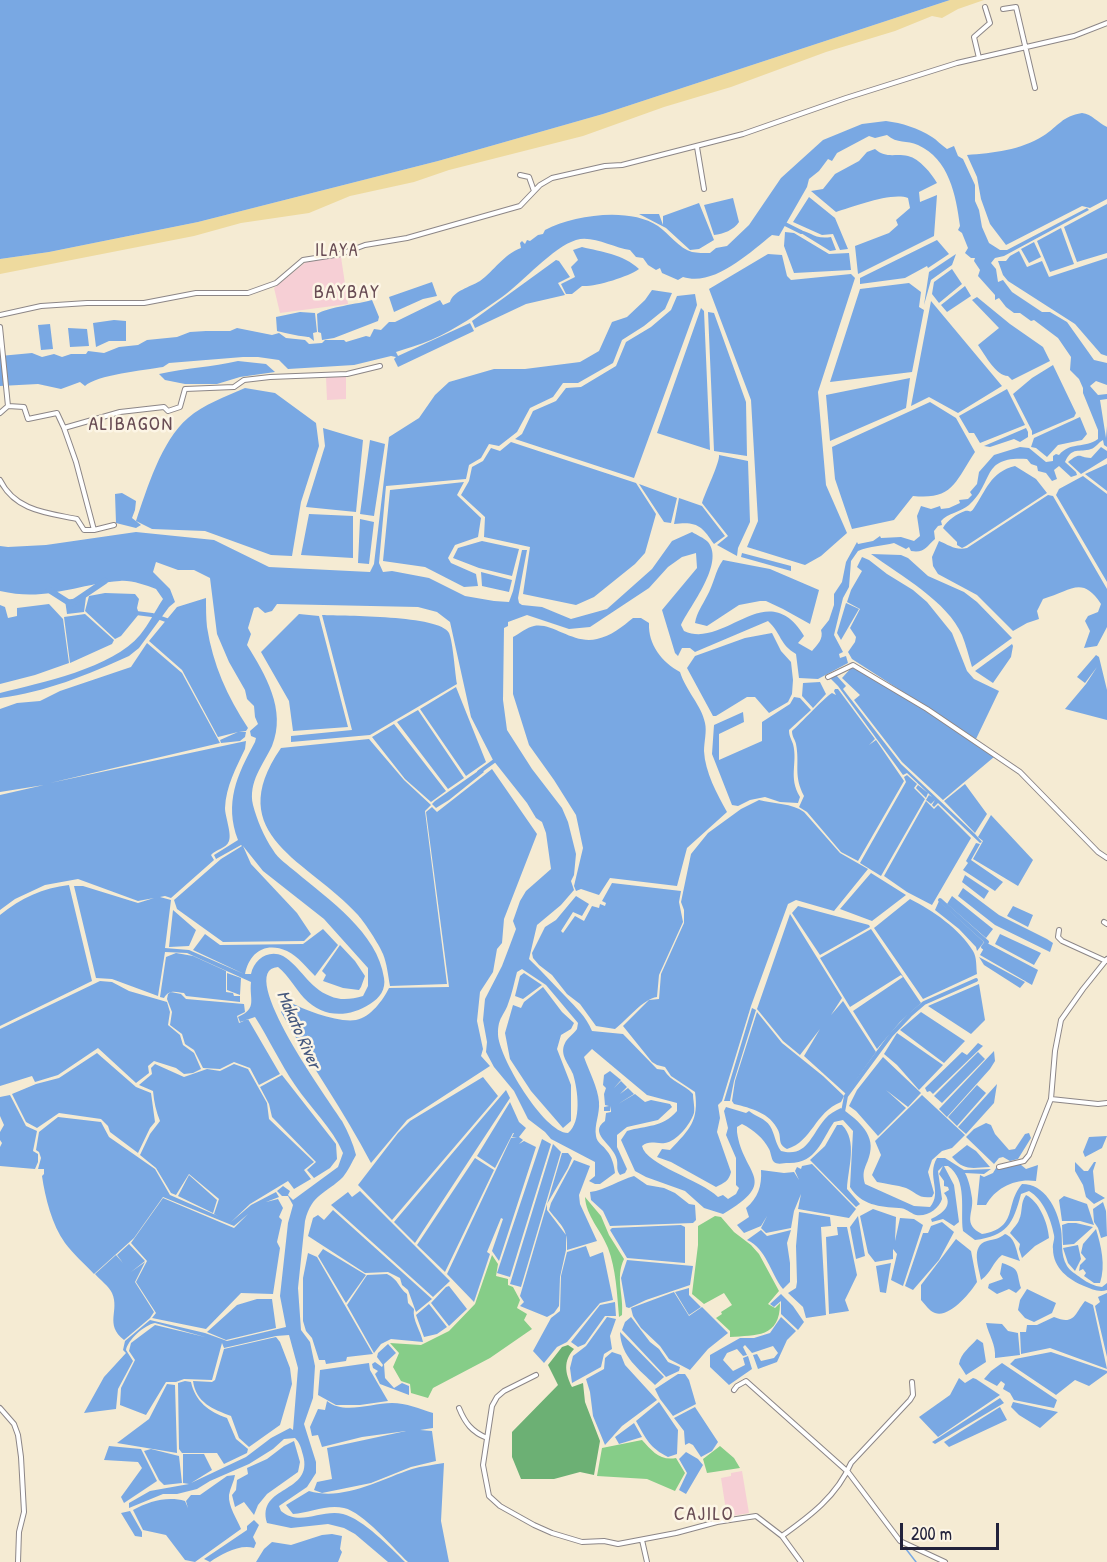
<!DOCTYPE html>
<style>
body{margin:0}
#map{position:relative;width:1107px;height:1562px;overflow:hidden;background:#f5ebd3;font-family:"Patrick Hand",sans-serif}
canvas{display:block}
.scale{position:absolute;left:900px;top:1523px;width:99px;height:27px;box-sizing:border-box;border:3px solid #22223b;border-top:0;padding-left:8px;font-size:18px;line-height:21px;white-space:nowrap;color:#22223b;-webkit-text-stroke:4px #fcf5e5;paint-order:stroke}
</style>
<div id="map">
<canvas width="1107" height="1562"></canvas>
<div class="scale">200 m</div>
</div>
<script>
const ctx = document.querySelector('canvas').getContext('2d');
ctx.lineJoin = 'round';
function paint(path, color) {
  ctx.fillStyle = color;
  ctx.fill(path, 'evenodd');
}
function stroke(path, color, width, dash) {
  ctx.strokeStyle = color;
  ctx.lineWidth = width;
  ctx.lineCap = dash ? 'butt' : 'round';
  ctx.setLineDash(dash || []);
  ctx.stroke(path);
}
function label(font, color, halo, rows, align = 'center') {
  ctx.font = font + ' "Patrick Hand",sans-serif';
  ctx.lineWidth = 5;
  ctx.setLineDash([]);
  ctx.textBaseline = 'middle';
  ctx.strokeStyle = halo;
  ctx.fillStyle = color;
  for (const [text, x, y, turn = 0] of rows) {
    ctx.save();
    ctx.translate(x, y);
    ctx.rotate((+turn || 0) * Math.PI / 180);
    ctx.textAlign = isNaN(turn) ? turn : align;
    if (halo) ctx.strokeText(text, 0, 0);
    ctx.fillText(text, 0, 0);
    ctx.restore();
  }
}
paint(new Path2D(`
 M341 257 348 304 280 313 274 288 307 261Z
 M346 376V399L327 400 326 377Z
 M742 1471 749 1513 727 1517 721 1478 731 1476V1473Z`), '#f6cfd5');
paint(new Path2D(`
 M585 1197 601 1216 609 1235 624 1259C615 1278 624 1295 622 1315L619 1317C617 1294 616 1269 608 1248 601 1230 586 1216 585 1197Z
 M715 1216 721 1217 734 1232 751 1245 759 1254 779 1291 768 1304 775 1308 780 1303C780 1338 756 1335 730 1337V1331L716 1318 722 1314 721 1312 732 1305 724 1293 704 1304 692 1294 698 1245V1226Z
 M492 1255 498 1264 496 1276 508 1279V1285L513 1287 520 1300 517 1308 527 1314 524 1320 532 1329 490 1358 433 1388 428 1398 411 1393 410 1384 401 1381 393 1367 399 1353 390 1343 421 1345 449 1331 475 1304Z
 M642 1440C652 1451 660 1461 676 1458L685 1473 675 1491 647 1479 597 1476 602 1448Z
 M720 1446 734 1458 740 1468 707 1473 703 1459Z`), '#86cd88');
paint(new Path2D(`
 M568 1345 574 1349C563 1361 565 1373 572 1387L583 1383 585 1402 600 1441 594 1475 580 1472 554 1479H521L512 1457V1432L558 1385 548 1365 562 1347Z`), '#6cb074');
paint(new Path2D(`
 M950 0H984L958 9 942 18 932 16 895 31 826 52 731 87 664 107 583 136 449 170 414 182 350 196 309 213 241 223 194 236 0 274V259L49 252 198 222 438 161 603 114Z`), '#eeda9e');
paint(new Path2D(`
 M0 0H950L603 114 438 161 198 222 49 252 0 259Z
 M1082 113C1092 114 1098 123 1107 127V199L1090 208 1082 206 1006 245 990 224 981 199 977 177 967 155C993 153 1021 150 1043 136 1059 126 1062 116 1082 113Z
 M886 121C902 123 918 128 932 137 937 140 941 145 947 149L954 146 958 156 963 159 975 185V201L979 210 982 227 989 243 1000 250H1007L1087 208 1089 210 1004 256 995 258 991 263 996 269 998 282 1003 280 1012 292 1042 312H1050L1067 322 1094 360 1107 363V385L1096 381 1090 386 1098 395 1107 394V399L1100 400 1106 438 1107 426V447L1104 445 1103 440C1099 442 1095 448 1091 449 1079 453 1072 446 1065 462L1076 472 1077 475 1071 477 1059 466 1054 470 1057 479 1052 481 1046 473 1038 471 1037 466 1031 464 1027 459C980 456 995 482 969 505 961 512 948 513 941 521L942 525 938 526 934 531 935 539C926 547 925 553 911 551L909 547 906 549 894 543C883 546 870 546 858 551L851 561 849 587 843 598 834 635 843 652 839 654 840 658 846 656 848 663 818 679 799 678 796 654C779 644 782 634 768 621L695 652 690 648H682L678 656 675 653 662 610 697 568 696 553 682 557 668 567 649 588 590 627 569 629 527 615 508 622V626L504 628 503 700 507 730 532 769 562 808 568 822 576 854 574 875 571 881 574 890 561 905 537 925 529 959C542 971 553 984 566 997 576 1008 586 1016 592 1031L623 1034 657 1069 664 1070C671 1082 684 1084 693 1094 693 1100 695 1107 694 1113 690 1125 677 1141 665 1143 656 1144 649 1140 642 1146 646 1165 701 1180 718 1197L723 1195 728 1199 736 1194 739 1188 736 1185V1158L726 1135 728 1128 724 1111 726 1107 746 1113 749 1111C756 1117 765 1118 770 1126 775 1134 775 1143 781 1151 807 1158 811 1135 825 1119 829 1114 835 1111 841 1108 855 1118 875 1133 870 1153 867 1167 861 1169 865 1184L914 1206 930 1207C943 1192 926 1176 937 1158H945L964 1170 991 1169 984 1174 965 1173C969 1180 971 1191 972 1198 974 1213 962 1224 982 1234 1019 1228 1004 1205 1022 1184 1045 1184 1057 1208 1061 1229 1063 1242 1060 1254 1067 1266 1070 1271 1076 1274 1081 1278 1088 1283 1094 1286 1102 1287L1107 1283V1290C1099 1293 1092 1289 1084 1286 1069 1280 1053 1268 1053 1249 1052 1244 1055 1240 1054 1235 1051 1219 1043 1199 1029 1191L1021 1194C1013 1224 1007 1236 975 1240L963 1231C960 1210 968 1180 948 1166H944L954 1185 959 1222 954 1226 943 1219 932 1222 931 1219C942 1214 954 1205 944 1193L949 1190 948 1187 944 1186V1181L939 1174 943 1166 938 1171 942 1199C939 1209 927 1217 916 1215 910 1213 906 1208 899 1208 880 1207 861 1205 850 1187L853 1131 843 1120 834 1122C821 1141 816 1164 788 1163 784 1163 777 1165 774 1162 771 1159 771 1152 769 1149 763 1138 754 1130 742 1124L737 1127V1132C743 1176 781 1180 723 1214L704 1208 685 1191 646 1177 635 1171 621 1140 627 1131C647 1125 662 1128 677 1111V1103L647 1095 592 1049 584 1057C589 1071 598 1088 599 1102 600 1114 594 1125 596 1136 597 1143 603 1145 607 1151 612 1157 614 1165 615 1173L600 1184H595L589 1181 595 1176V1162L551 1139 545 1132 528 1119 514 1091 494 1067 486 1052 487 1042 483 1020 485 999 502 966 510 945 516 929 513 921 520 901 526 891 551 869 546 833 542 822 536 818 527 803 493 760 471 717 450 622 437 612 418 607 277 604 272 611 265 613 258 607 254 608 248 628 251 634 247 645C265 674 287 710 272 746 263 765 248 782 253 805 257 820 264 837 273 850 278 859 288 865 296 872 328 899 378 933 384 978 386 989 380 998 370 1004 348 1018 323 1018 304 998 295 988 289 976 278 967 233 970 332 1105 342 1121 348 1132 353 1143 356 1155 352 1162 348 1171 343 1177 326 1194 312 1193 305 1221L298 1288 301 1330 310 1342 315 1366 313 1398 304 1424 316 1462V1473L307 1487 279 1506 281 1511C300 1527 321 1509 343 1514 363 1519 391 1548 405 1562H388L355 1534 344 1528 328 1524 291 1528 267 1523C256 1485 314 1494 303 1455 301 1448 300 1443 295 1438L284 1439 273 1449 249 1464 210 1481 197 1489 177 1494H163L129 1508V1503L150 1491 189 1484 183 1483V1454H204L212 1470 191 1483 246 1457 271 1438 290 1428 293 1430 298 1368 289 1335 276 1336 224 1348 222 1343 212 1380 184 1379 176 1382H166L146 1415 120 1405 121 1388 135 1360 129 1351 131 1343 155 1325 205 1337 155 1323C144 1325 128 1340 126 1350L133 1361 118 1389 116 1409 84 1413 104 1377 126 1353 123 1350 125 1341 150 1320 205 1333 227 1341 286 1327 280 1296 288 1223 293 1205 288 1196H282L277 1191 283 1186 290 1191 288 1195 293 1200 338 1167 343 1153C332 1127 311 1109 295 1085 280 1063 269 1039 255 1017L240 1022 238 1017C258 1008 249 1000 251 982L187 953 165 952 158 996 112 979 96 978 74 886H83L138 903 154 898 138 901 78 879 45 885 15 899 0 910V795L44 785 0 792V709L17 703 40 701 60 691 131 667 147 643 182 673 220 743 50 783 246 741 245 749C236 768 226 786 225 808 225 816 232 834 229 841 226 849 216 849 211 855L214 860 171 898 165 896 160 897 171 900 165 948 189 950 244 974 193 950 205 934 220 945 303 944 323 929 338 945 315 976C307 968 298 956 287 951 265 941 249 953 245 974H251C254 959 269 949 283 956 300 966 309 988 330 996 341 1001 352 999 363 996L368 986V968L324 919 263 871 243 846 251 864 297 913 311 934 304 941 223 942 177 909 174 900 221 859 242 846 241 845 216 859 214 855 238 840C224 803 237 775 255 742L256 738 251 736 250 731 258 724 255 717 254 706 247 699 245 690 229 662 217 634 210 578 194 570H178L156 562 153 572 170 589 175 602 169 607 139 648 129 656C87 675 46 692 0 698V693C40 683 113 668 140 635 149 624 155 611 163 599L156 589C145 585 131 580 120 581 76 584 47 602 0 591V546L8 547 46 545 136 532 214 540 269 567 370 572 374 564 389 437 419 418 435 395 449 382 494 369H525L580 362 599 351 612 322 627 317 645 300 652 290 672 293 665 309 644 326 622 340 613 363 578 383H563L553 397 530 408 517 432 499 446 489 444 481 458 469 465 466 479 386 486 379 563 383 572 392 571 429 578 465 596 494 601 509 602 513 591 522 550H527L518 598 519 603 522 605 542 607 571 619 607 609 652 569 672 541 692 532C697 535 704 538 708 542 725 563 690 606 681 625L684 631C725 650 767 575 804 636L798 643 812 651C817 645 824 639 821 630L829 620 834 605V594L842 582 846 562 857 542 858 544 873 541 880 536 881 538 901 537 914 541 920 536 917 516 921 506 931 509 940 506 941 509 949 508 960 503 959 500 968 499 972 495 970 492 977 484 979 472 994 455 1020 447 1029 448 1046 462 1053 461V456L1056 454 1059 455C1071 441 1084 449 1098 439V430L1083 393V388L1079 379 1070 370 1071 357 1058 338 1034 320 1031 321 1020 313H1014L1006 307 999 298 995 300V295L978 276 980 270 974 261 975 258H971L965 253 968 248 962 233 958 230 960 226C956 195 949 159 918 145 907 140 897 144 887 135L875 138 869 136 837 153 832 161 828 159 819 171 809 179 807 187 779 236 772 235C749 253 714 287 683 277L678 280 662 273 660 268 656 270 648 265 643 258 636 257 630 250C613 248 593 235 576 240 553 247 523 282 502 297 479 313 456 329 431 340 419 345 407 348 396 352L398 356 470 323 474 331 398 367 394 359 396 357 391 356 354 365 288 369 279 360 258 357H243L169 363 163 367C145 370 96 375 85 386L80 382 61 389 38 384 0 386V356L32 353 42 357 54 354 62 357 71 354H86L88 351 104 353 119 347 138 345 147 340 177 337 190 332 206 331H230L237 328 272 335 279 333 286 338 305 340 309 344 322 343 325 340H344L346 342 366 336 370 337 374 329 381 330 389 322H395L440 300 443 305 450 302C453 291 470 287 480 281 494 271 504 254 521 248L520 243 522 241 525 244 527 240 530 241 538 235 543 234 545 230C574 215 629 207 658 226 668 233 680 249 692 252 697 253 704 253 710 253L716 248 727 246 749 225 781 178 823 140 862 124ZM522 969 546 985 578 1023 577 1029C574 1034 567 1038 565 1043 559 1055 569 1064 573 1074 578 1090 582 1122 568 1133 544 1133 498 1056 498 1034 498 1017 504 1016 508 1004 512 994 514 983 517 972Z
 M875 149C886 159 895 153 908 156 920 159 931 173 937 183L919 192 920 202 937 195 934 236 858 274 855 246 889 233 898 225 896 220 910 208 908 198C891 192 853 207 836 212L811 191 823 189 835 174 859 161 867 152Z
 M809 197 835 218 848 249 840 250 833 234 822 235 793 222Z
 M733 198 739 222C734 230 723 234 714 235L704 205Z
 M699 203 714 240 699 249 690 250 666 228 639 214H659L663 225V216Z
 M1107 204V253L1077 262 1064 227Z
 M1061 228 1074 264 1050 272 1037 241Z
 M796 230C811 230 813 240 831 237L836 250 830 251Z
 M785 232 794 233 829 254 849 253 851 270 794 273 784 246Z
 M937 240 949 254 928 268 927 266 905 278 860 284V278Z
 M1034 242 1041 257 1029 263 1021 249Z
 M582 247C602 252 623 254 639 269 628 277 595 287 582 286L572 294H566L561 284 575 277 571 267 578 260 573 250Z
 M1019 251 1027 267 1042 261 1049 277 1107 258V356L1101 354 1075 324 1008 281 1003 275 998 261H1006L1010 256Z
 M768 254 782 255 787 276 791 280 851 274 855 278 818 392 826 485 847 533 821 556 805 565 747 547 758 521 751 400 709 289Z
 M956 254 952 265 931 280 924 305 929 272Z
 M556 260 559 261 570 277 558 283 565 295 526 304 475 328 472 321Z
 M952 269 962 284 939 303 932 294 934 282Z
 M432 282 437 296 423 299 394 312 389 297Z
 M909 283 921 292 919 307 924 310 912 372 830 382 860 289Z
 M965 286 971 296 947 312 941 305Z
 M695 294 697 305 634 478 515 439 522 434 533 411 556 401 566 388 581 387 616 366 626 342 651 327 671 310 677 296Z
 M977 297 1010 324 1043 347 1050 361 1012 380 1008 376C996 376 985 355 978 345L999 328 972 300Z
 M372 300 379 317 378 321 334 338 322 340 321 333 318 332 317 314C328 307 358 304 372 300Z
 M931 301 1002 386 958 413 929 397 911 406Z
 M701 308 704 311 710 450 657 433Z
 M300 312 315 313 317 332 313 333 314 341 309 337C304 337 284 333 277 331L276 317Z
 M708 312 714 313 746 402 747 456 714 451Z
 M114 320 126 321V341H109L96 347 93 323Z
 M50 324 53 349 41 350 38 325Z
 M68 328 87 329 89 346 70 347Z
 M238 361 266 364 275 372 240 377 217 384H185L165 380 159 374C186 368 212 367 238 361Z
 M1053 365 1076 413 1074 417 1032 435V431L1013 394 1032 378Z
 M910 378 906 408 830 441 826 395Z
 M245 388 275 393 316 423 319 446 301 502 292 556 271 555 205 531 152 529 136 521C147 489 161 441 188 418 204 404 225 397 245 388Z
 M1007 389 1025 425 980 443 974 433H969L959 416Z
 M930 402 956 418 975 452C955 482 953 500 913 496L894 520 852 529 835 479 832 447Z
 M1080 417 1087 434 1082 440 1058 445 1047 457 1036 448 1031 447 1034 438Z
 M323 428 363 440 356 512 306 507 325 446Z
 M1026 428 1028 432V437L1020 442 1014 439 990 447 984 446Z
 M370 440 385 444 374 516 360 514Z
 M511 442 636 483 656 514 645 553 635 564 594 597 576 605 523 594 530 547 484 537 485 517 461 495 469 481 472 467 483 461 491 448 500 451Z
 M1101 447 1107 451V458L1081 474 1068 462C1082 451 1078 458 1091 458Z
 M719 455 748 461 750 522 738 548 737 556 717 545 728 536 702 503C705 493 720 462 719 455Z
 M1107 464V491L1085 474Z
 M1015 466 1036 479 1047 493 966 546 962 548 957 545V542L943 528C947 520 957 514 965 511 970 510 970 514 974 508 986 491 990 472 1015 466Z
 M1083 476 1107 494V582L1056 495 1059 489Z
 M464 482 457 495 481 518 478 537 455 545 448 558 451 563 476 574 478 586 464 587 425 567 383 561 390 490Z
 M639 484 677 498 671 523 664 522Z
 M122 493 136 501 135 510 132 518 141 525 136 528 116 523 115 494Z
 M1048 495 1053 496 1107 589V627L1097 646 1084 648 1090 631 1085 621 1088 616 1098 612 1101 604C1082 575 1071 591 1043 599L1037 611 1039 619 1027 623 1013 631 977 595 938 574 933 566 932 557 939 541C949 545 956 551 967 548Z
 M679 498 702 506 725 536 714 544C702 526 697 521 674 524Z
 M309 514 353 516V558L301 555Z
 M360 519 374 522 369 564 358 563Z
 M482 541 519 549 512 576 479 568 453 558 458 548Z
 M742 553 791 566V571L741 557Z
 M871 554 901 555 908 558 928 576 964 592 977 602 1012 638 972 667C969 657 966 645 962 635 948 602 900 575 871 554Z
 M862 557 869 560 887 574 913 590 927 602 952 633 967 671 974 679 999 691 976 739 852 659 848 652 855 642 856 637 850 628 860 609 847 602 851 590 862 571 857 567Z
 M723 560 770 569 819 590 810 624 783 609 766 601H760L739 605 707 626 695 623C697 612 702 606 707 596 714 584 715 571 723 560Z
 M481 572 512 580 509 592 482 586Z
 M105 593 135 594 139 599 137 608 139 614 121 636 115 639 85 611 89 596Z
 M86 597 84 612 67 614 65 600Z
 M206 598C206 608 206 618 207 627 213 665 227 696 248 728L246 731 239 732H246L245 737 240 741 221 743 220 740 238 732 218 737 182 670 149 641 177 607Z
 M846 603 859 609 841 640 837 633Z
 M49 604 63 619 69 663 35 675 0 684V605L5 607 8 618 17 616V608Z
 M85 614 114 640 112 644 70 663 64 617Z
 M299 614 319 616 348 727 293 731 289 701 261 652Z
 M322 615C344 616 440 615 449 633 453 642 455 673 457 684L370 735 291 742V736L352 730Z
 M633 618H641L649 623C648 645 662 662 680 672 686 691 702 706 705 723 707 731 704 742 704 751 705 772 717 794 727 812L687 848 677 886 610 878 599 895 581 889 576 891 574 886 583 848 576 815 554 780 529 745 513 694V637C519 634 527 627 534 626 552 622 574 645 597 639 611 636 622 627 633 618Z
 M772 633 781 651 791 662 793 680 792 694 788 702 769 713 755 697H747L716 716H713L687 668 695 656 745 638Z
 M1012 644 1013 646 1011 657 993 683 975 671Z
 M1096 655 1099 657 1107 690V720L1065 709 1086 684 1097 667 1085 683 1077 677Z
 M852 667 926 710 994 757 943 800 902 762 854 700 860 695 842 678Z
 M836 675 846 686 843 689 901 764 975 834 982 842 980 843 938 803 934 807 932 805 935 800 931 804 926 800 929 795 932 797 928 793 926 798 916 788 918 785 928 793 907 773 903 775 838 686 830 678Z
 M820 682 826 694 813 708 802 696 803 683Z
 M456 687 486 762 466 776 420 709Z
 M835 689H838L875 739 869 745 876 740 904 781 858 861 841 852 807 812 799 807 804 796C793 775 800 765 796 744 795 739 792 737 792 731 799 725 827 695 832 693L836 695 834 691Z
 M794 697 800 698 811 710 789 730C789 736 791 738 793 744 798 763 788 777 800 797L798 803 780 802 765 797 750 800 738 806 732 805 712 754 714 725 743 712 744 722 719 734V760L762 741V722L790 704Z
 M418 710 464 778 448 789 397 722Z
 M394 724 446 791 431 802 405 779 372 737Z
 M369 739 404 780 431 805 425 811 447 984 390 986C388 975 387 964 383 954 379 944 365 923 358 915 310 861 220 836 281 748Z
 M481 769 484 772 449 800 436 808 432 804 435 801Z
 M492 769 537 834 504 919 502 943 497 949 493 972 480 992 477 1021 483 1049 481 1056 490 1066 407 1120 371 1163C344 1111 310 1064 281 1012L289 1002C305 1010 338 1023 356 1020 371 1017 383 1000 389 988L449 987 426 812 432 807 437 812Z
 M907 775 917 784 914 788 925 799 881 876 860 863 906 782 904 777Z
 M965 784 987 814 975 833 944 801Z
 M759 800C774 804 792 803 804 812L840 853 868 869 834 911 796 900 788 904 751 1006 722 1101 718 1105 720 1118 717 1132 731 1172C729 1181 724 1183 716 1187L671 1162 657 1157 662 1149 670 1150C690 1129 699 1121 695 1092L671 1076 665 1067 657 1065 652 1062 623 1026 649 1000 659 999 661 974 684 923V910L681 902 691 854 708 833 741 809Z
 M926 801 934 809 938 805 971 838 932 905 907 892 884 876Z
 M991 815 1033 860 1018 886 973 859 983 841 978 837Z
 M976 843 980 844 971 860 1003 882 995 891 963 870 968 863 966 861Z
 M871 873 906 895 872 921 840 909Z
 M965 875 989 891 984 899 962 882Z
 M612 883 681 891 679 902 683 922 659 975 657 997C643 999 628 1019 615 1029L596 1026 580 1004 567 994 552 975 539 965 533 958 532 953 545 927 556 920 576 896 589 904 582 916 573 912 561 931 563 933 575 916 584 921 592 906 599 908 600 904 605 906 606 903 602 901Z
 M69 885 92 981 0 1026V915C21 898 43 888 69 885Z
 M963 888 999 915 1047 939 1053 943 1050 952 995 925 958 896Z
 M952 896 993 929 986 938 947 904Z
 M910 899C932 910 960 929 973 951 977 957 976 967 977 974L923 999 874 928Z
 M939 901 984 942 977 951 976 947 959 929 935 910Z
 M798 906 869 925 870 927 820 955 792 913Z
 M1013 906 1033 915 1028 927 1007 916Z
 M173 910 196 930 189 946 169 947Z
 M790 914 842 998 831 1015 843 1001 876 1052 846 1094 804 1056 820 1029 800 1055 783 1041 757 1009Z
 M871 929 921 1003 900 1022 877 1049 853 1011 903 977 901 975 850 1007 820 958Z
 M1000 934 1041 953 1034 965 995 944Z
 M987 943 1038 970 1032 985 980 955Z
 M340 945 355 961 365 976 361 987 359 990 343 988 323 981 326 975 322 971Z
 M176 953 193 956 226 971V992L233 993 234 996H240V1002L186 996 184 993C176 992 169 989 164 998L160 997 166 957Z
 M979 957 1025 982 1020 988 984 965Z
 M227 973 241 978 240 995 227 990Z
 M524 973 542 985 523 999 515 996 520 976Z
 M100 981 112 982 129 991 167 1002 170 1012 168 1025 180 1035 183 1045 194 1053 201 1069 193 1073 184 1074 176 1068 154 1061 148 1066 149 1073 136 1083 98 1048 58 1075 35 1082 32 1076 0 1086V1029Z
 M979 984 985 1020 971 1034 928 1006Z
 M543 987 562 1012 574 1023 571 1029 561 1035 557 1049 571 1085V1121L563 1128 531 1091 510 1059 505 1033 513 1005 521 1008 524 1002Z
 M171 992 181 994 186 999 244 1004 245 1012 237 1016 239 1023 248 1019 280 1074 259 1085 250 1068 234 1062 220 1069 203 1068 194 1050 185 1044 182 1034 170 1025 172 1012 167 999 168 994Z
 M752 1008 756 1010 734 1081 730 1101H724Z
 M757 1012 782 1043 823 1076 844 1096 841 1102C814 1113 813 1141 787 1149 777 1144 782 1138 778 1130 770 1113 751 1108 734 1104L732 1101 735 1081Z
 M921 1012 965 1041 944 1063 900 1030Z
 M897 1033 943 1065 919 1090 897 1065 884 1054Z
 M978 1043 983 1046 933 1094 930 1091 927 1092 925 1088 962 1052 967 1055Z
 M994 1051 995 1061 990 1069 947 1117 939 1109Z
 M978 1052 985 1059 942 1103 934 1096Z
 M97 1053 136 1087 151 1093 155 1122 150 1128 138 1153 110 1132 108 1126 101 1119 59 1113 37 1128 26 1122 12 1094 36 1084 59 1078Z
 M883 1057 921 1093 908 1107 886 1090 906 1108 878 1136 856 1111 849 1106 857 1090Z
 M155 1064 184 1077 207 1069 220 1071 234 1064 248 1069 267 1103 269 1119 314 1162 304 1170 311 1179 294 1189 288 1181 250 1204 231 1222 251 1205 276 1192 279 1197 266 1202 278 1199 283 1208 279 1217 282 1220 277 1242 280 1248 273 1294 241 1293 206 1329 152 1318 156 1313 136 1282 147 1261 131 1243 163 1198 234 1228 248 1214 234 1226 163 1197 134 1238 94 1274C85 1264 73 1254 65 1243 52 1225 45 1197 42 1176L44 1174V1169H38L41 1158 39 1152 36 1150 39 1132 58 1117 101 1122 109 1137 155 1169 170 1195 218 1216 214 1214 219 1199 189 1174 176 1195 171 1193 156 1168 140 1155 150 1134 160 1121C156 1111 154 1102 153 1091L139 1085 152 1074 151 1068Z
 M610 1071 621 1080 614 1088 621 1081 627 1087 620 1094 628 1088 634 1094 618 1104 635 1094 645 1102 651 1100 670 1104 672 1107 658 1120 627 1127 617 1135V1147L627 1169 625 1173 620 1175C615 1169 619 1164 616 1157 612 1144 588 1133 605 1121L606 1113 611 1112V1106L610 1111H604V1107L609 1106 605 1105 604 1094 606 1088 603 1085 604 1075Z
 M282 1075 336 1144 337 1159 330 1168 314 1178 307 1170 316 1162 272 1117 269 1104 260 1087Z
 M483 1077 498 1096 392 1220 358 1185 398 1133 410 1121Z
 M997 1084 994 1103 966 1134 958 1127Z
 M977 1085 986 1093 957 1126 948 1117Z
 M506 1090 510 1098 415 1243 394 1222Z
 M10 1095 26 1126 37 1131 33 1151 38 1154V1162L35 1169 0 1166V1147L2 1143 0 1140V1132L4 1125 0 1116V1097Z
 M922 1095 965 1135 952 1148 942 1151 932 1160 928 1172 934 1193 932 1197C918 1199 916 1192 906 1188 897 1185 886 1184 877 1182L872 1175 881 1155 875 1141Z
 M510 1102 519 1122 526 1128 519 1137 523 1140 519 1144 524 1141 536 1147 499 1261 492 1251 503 1219 501 1218 487 1252 490 1254 474 1302 447 1274 511 1138 517 1137H512L514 1133H513L495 1168 477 1156Z
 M986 1123 991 1125 995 1134 1009 1150 1015 1149 1025 1134 1029 1133 1031 1138 1018 1159 1010 1161 1003 1157 999 1158 994 1164 966 1137 974 1129Z
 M837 1125H842C858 1141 848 1168 847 1189L860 1204 856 1207 810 1160 825 1146Z
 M1107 1136 1102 1148 1085 1157 1083 1152 1089 1137Z
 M542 1139 551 1144 510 1277 497 1273Z
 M553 1144 561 1152 521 1287 510 1284Z
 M967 1145 976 1151 990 1167C972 1168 964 1171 952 1157Z
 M562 1153H568L572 1158 568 1168 547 1204V1210L566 1235V1250L560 1277 559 1306 554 1313 547 1317 520 1306 524 1302 520 1296Z
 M475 1158 494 1170 445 1272 417 1245Z
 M574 1160 590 1166 579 1195 580 1204 597 1241 567 1250C568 1228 562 1227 549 1210L551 1203Z
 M1075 1162 1084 1171H1088L1094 1162H1096L1093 1171 1095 1192 1105 1198 1094 1204 1086 1197 1083 1185 1075 1171Z
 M812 1164 856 1209 849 1218 798 1209 801 1194 794 1211 791 1228 766 1233 761 1228 767 1216 761 1226 744 1233 737 1225 749 1217 746 1208C758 1198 762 1186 761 1170L784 1173 794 1172 799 1180 795 1171 797 1167 801 1169 802 1166Z
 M1016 1164H1020L1026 1169 1038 1165 1036 1181C1016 1178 996 1187 986 1205H977L980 1175 984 1177 993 1173 996 1168Z
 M189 1175 217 1200 213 1213 178 1196Z
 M634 1176 647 1185 664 1188 675 1193 689 1204 695 1205 696 1220 693 1223 610 1226 603 1211 591 1200 590 1192C606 1190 619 1180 634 1176Z
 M360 1191 450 1281 433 1297 331 1205 348 1192 352 1197Z
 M1026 1195C1039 1201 1048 1223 1049 1238L1035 1246 1022 1258 1019 1249 1020 1244 1010 1233C1013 1228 1018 1224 1019 1220 1023 1211 1020 1203 1026 1195Z
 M1064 1196 1087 1204 1094 1225 1080 1221H1062L1059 1200Z
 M1103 1202 1106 1211 1107 1236 1101 1238 1098 1228 1094 1222 1093 1209Z
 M873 1209 896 1217 895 1241 900 1218 914 1219 923 1225 903 1286 891 1280 897 1254 893 1249V1259L875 1262 868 1253 860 1216Z
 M333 1210 432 1299 416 1312 408 1290 402 1285 400 1278 388 1272 365 1273 308 1236 313 1218 318 1215 324 1220Z
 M799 1212 830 1217 831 1226 821 1227 826 1315 806 1318 803 1307 788 1293 796 1288 797 1282 796 1246Z
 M858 1216 865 1256 856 1259 850 1227Z
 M942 1222 954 1232 939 1260 913 1290 905 1286 923 1233H928L931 1226Z
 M1068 1223H1076L1093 1227 1074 1244 1063 1245 1062 1225Z
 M681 1225 685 1227V1263L627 1258 610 1230 612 1228Z
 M837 1227H847L857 1275 845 1300 849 1311 829 1314 826 1237 838 1235Z
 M1096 1229C1101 1246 1106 1265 1100 1283H1094L1084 1276 1086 1273 1083 1269 1079 1271 1080 1265 1086 1259 1081 1253 1083 1244Z
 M761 1230 767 1236 791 1230 787 1243 790 1263V1282L783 1289C770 1273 767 1249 747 1240Z
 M1005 1234C1016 1238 1016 1251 1020 1261L1002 1255C992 1263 992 1272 981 1280 979 1267 970 1246 987 1241 995 1239 998 1239 1005 1234Z
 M956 1239 971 1251 977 1282C970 1293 950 1318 935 1313 929 1311 925 1304 921 1300V1285Z
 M129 1244 145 1261 131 1272 145 1262 135 1282 154 1312 150 1318 124 1340C104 1324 120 1311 112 1293 109 1286 100 1280 95 1274L116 1255 123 1263 117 1255Z
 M1078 1245 1081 1259 1075 1271 1068 1263 1063 1248Z
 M586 1246 590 1257 603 1252 613 1300 600 1303 567 1342 557 1347 544 1363 533 1351 551 1318 560 1311 561 1276 567 1252Z
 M323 1249 366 1275 346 1303 318 1256Z
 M308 1253 317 1257 373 1354 347 1357 346 1361 326 1364 325 1360H319L312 1338 306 1331 303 1321V1278Z
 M627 1260 693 1266 690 1285 646 1300 629 1308 626 1307 621 1278Z
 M891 1263 886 1293 880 1292 876 1266Z
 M1002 1263C1021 1269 1016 1272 1021 1288L1016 1293 1009 1289 997 1294 988 1288 989 1284 1003 1279 1000 1274Z
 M387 1274C399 1280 398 1287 407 1294L408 1303 414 1309C412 1320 421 1331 423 1342L391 1339 381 1344 374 1353 347 1305 367 1275Z
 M449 1286 467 1309 449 1326 431 1303 446 1287Z
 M689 1288V1295L701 1307 689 1315 675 1292Z
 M1027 1289 1056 1303 1052 1313 1034 1322 1025 1318 1018 1310 1020 1300Z
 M674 1292 689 1316 702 1307 728 1333 708 1349 690 1370 669 1359 660 1346 641 1328 633 1316 631 1308Z
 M1107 1293V1357L1095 1306 1100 1302 1098 1297Z
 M781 1294 793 1306 804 1322 798 1330 781 1314V1301L774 1307 770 1304Z
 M257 1299H272L276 1328 226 1340 207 1332 237 1305Z
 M1085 1301 1093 1305 1107 1369 1050 1348 1021 1354 1020 1332H1026L1027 1325H1037L1054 1317C1075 1326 1075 1313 1085 1301Z
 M615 1302 616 1316H605L585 1344 578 1347 571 1342 600 1305Z
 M429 1304 447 1327 437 1334 424 1337 416 1315Z
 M607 1317 616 1319 610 1336 612 1349 604 1354 601 1367 572 1383 570 1368 573 1356 586 1346Z
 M631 1317 650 1342 659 1349 668 1362 680 1367 679 1371 666 1377 622 1330 625 1322Z
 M781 1317 796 1331 787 1340 777 1362 758 1369 753 1355 757 1354 761 1361 774 1358 778 1353 773 1346 752 1353 745 1345 743 1347 747 1355 743 1356 737 1349 727 1353 723 1360 733 1371 745 1365 743 1358 748 1356 752 1369 729 1385 710 1367V1355L740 1338H754L770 1333Z
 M986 1323 1002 1324 1008 1331 1018 1333 1020 1355 995 1358C996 1344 989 1336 986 1323Z
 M620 1332 664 1377 655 1385C639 1369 621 1357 620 1332Z
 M276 1337 280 1342 290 1368 292 1384 280 1425 249 1447 239 1438 231 1416C213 1409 196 1403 193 1381L212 1382 215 1380 224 1349Z
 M977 1339 983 1343 986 1362 966 1375 959 1364C961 1353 970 1347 977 1339Z
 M388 1344 396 1353 384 1364 385 1378 394 1388 402 1383 409 1386V1395L380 1384 375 1374 378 1371 373 1368 372 1364 375 1362 382 1367 383 1365 377 1357 378 1353Z
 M612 1352 621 1355 625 1365 657 1400 622 1426 605 1445 593 1416 590 1392 586 1379 604 1369 605 1358Z
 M1051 1352 1107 1371V1373L1089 1386 1075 1380 1056 1395 1010 1364 1015 1359Z
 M369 1363 370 1370 388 1401 360 1405H336L318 1395 320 1370Z
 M1002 1363 1057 1400 1054 1408 1014 1400 1010 1393 1003 1389 1005 1384 1001 1381 997 1386 984 1379 991 1371Z
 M678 1374H685L689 1380 696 1404 673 1416 660 1399 655 1389Z
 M959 1378 965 1383 973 1378 976 1379 1000 1395 938 1437 919 1417 950 1395Z
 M185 1381 191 1382C195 1401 209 1412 227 1418L236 1439 248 1449 247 1453 224 1464 217 1453H182L179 1449 178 1383Z
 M167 1384 175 1385 177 1453 117 1443 149 1419Z
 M1000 1398 1004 1403 935 1444 932 1442Z
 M327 1401C344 1415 371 1403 392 1403 406 1403 420 1409 433 1413V1428L420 1430 432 1431 436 1461 411 1467 371 1483 322 1493 314 1490 317 1482 332 1479 327 1448 406 1431 362 1437 322 1447 318 1435 312 1436 310 1427 318 1409 325 1410Z
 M659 1402 678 1430 677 1454 668 1457C650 1448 646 1439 636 1421Z
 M1013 1402 1058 1412 1040 1428 1019 1415 1011 1407Z
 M695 1407 718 1442 712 1451 701 1457 693 1445 689 1443 685 1445 684 1431 674 1418Z
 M1000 1407 1007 1420 949 1447 944 1442Z
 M634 1423 642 1437 619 1444 615 1437Z
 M294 1441 300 1462 298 1472 267 1494 258 1505 254 1515 244 1502 235 1507 232 1495 236 1490 237 1480 248 1474 247 1468 267 1459 284 1446Z
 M109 1446 141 1449 157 1481 124 1503 121 1497 142 1468 138 1462 104 1460Z
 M151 1449 179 1456 182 1483 164 1485 159 1480 144 1451Z
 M686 1452 698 1459 703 1465 686 1494 679 1490 687 1473 679 1459Z
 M444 1463 441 1521 449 1562H408C393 1548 363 1512 344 1508 327 1504 309 1513 293 1514L286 1505 309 1491C344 1501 379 1480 412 1469 422 1466 433 1465 444 1463Z
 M235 1475C234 1482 230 1488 229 1495 228 1506 237 1519 241 1529L195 1562 185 1560 166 1535 143 1530 133 1510C149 1501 168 1496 185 1501L188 1508 186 1501 191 1495H200L227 1476Z
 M130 1511 142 1532V1537L135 1536 121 1513Z
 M254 1520 259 1525 253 1537 256 1543 254 1548C239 1544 222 1554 210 1562L204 1559 247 1530V1526Z
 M332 1534 342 1536 340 1549 342 1552 338 1562H256L264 1549 272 1542 291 1545 322 1535Z`), '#79a8e3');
stroke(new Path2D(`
 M906 1549 916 1562`), '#79a8e3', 1.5);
stroke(new Path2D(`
 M781 222 801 232
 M136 613 152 615 169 621
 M479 772 497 759
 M940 900 987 942 983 947 987 950
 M843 1112 846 1096 891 1035 910 1015 924 1003 976 980`), '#79a8e3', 4);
stroke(new Path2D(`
 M49 590 71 604 105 581`), '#79a8e3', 6);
const minor = new Path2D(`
 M1003 9 1016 7 1035 88
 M979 58 974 37 990 23 985 7
 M697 147 704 189
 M520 175 529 177 534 191
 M0 315 41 306 87 303H144L196 293H248L276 283 303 260 341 254 365 245 407 238 520 206 540 185 552 178 605 166 622 165 743 134 846 98 957 63 1074 36 1107 23
 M0 327 8 406
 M0 413 8 406 24 407 28 419 57 413 64 428 120 412 164 407 168 411 180 407 185 389 234 387 244 380 270 377 347 374 380 366
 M64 428 76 462 94 530
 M0 480C15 511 48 513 77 519L84 530H94L114 525
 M828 677 853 665 927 709 1020 772 1098 852 1107 858
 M1104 922 1107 924
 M1059 930 1058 937 1062 941 1106 961
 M1051 1099 1098 1104 1107 1103
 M999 1167 1024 1161 1029 1155 1051 1099 1055 1051 1061 1020 1083 989 1107 959
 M536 1375 504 1391 497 1397 492 1406 483 1465 489 1496 500 1506 534 1525 552 1533 582 1542 604 1541 618 1544 676 1533 717 1522 756 1516 782 1536
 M734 1390 737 1386 746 1381 848 1472 900 1541 945 1562
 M0 1408 14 1424 18 1435 21 1457 24 1512 19 1532 18 1562
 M459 1408C465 1423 472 1432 487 1438
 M642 1540 647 1562
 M801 1562 782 1536C810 1516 837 1496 851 1463L910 1400 913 1395 912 1382`);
stroke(minor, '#8c8687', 6);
stroke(minor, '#fff', 4);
ctx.letterSpacing = '1.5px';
label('18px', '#684c54', '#fcf5e5', [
 ["ILAYA",337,251]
]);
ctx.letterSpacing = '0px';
label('italic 18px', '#45587e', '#fcf5e5', [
 ["Makato River",298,1030,66]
]);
ctx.letterSpacing = '1.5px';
label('20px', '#684c54', '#fcf5e5', [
 ["BAYBAY",347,293],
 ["ALIBAGON",131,425],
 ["CAJILO",704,1515]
]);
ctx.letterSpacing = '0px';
</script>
